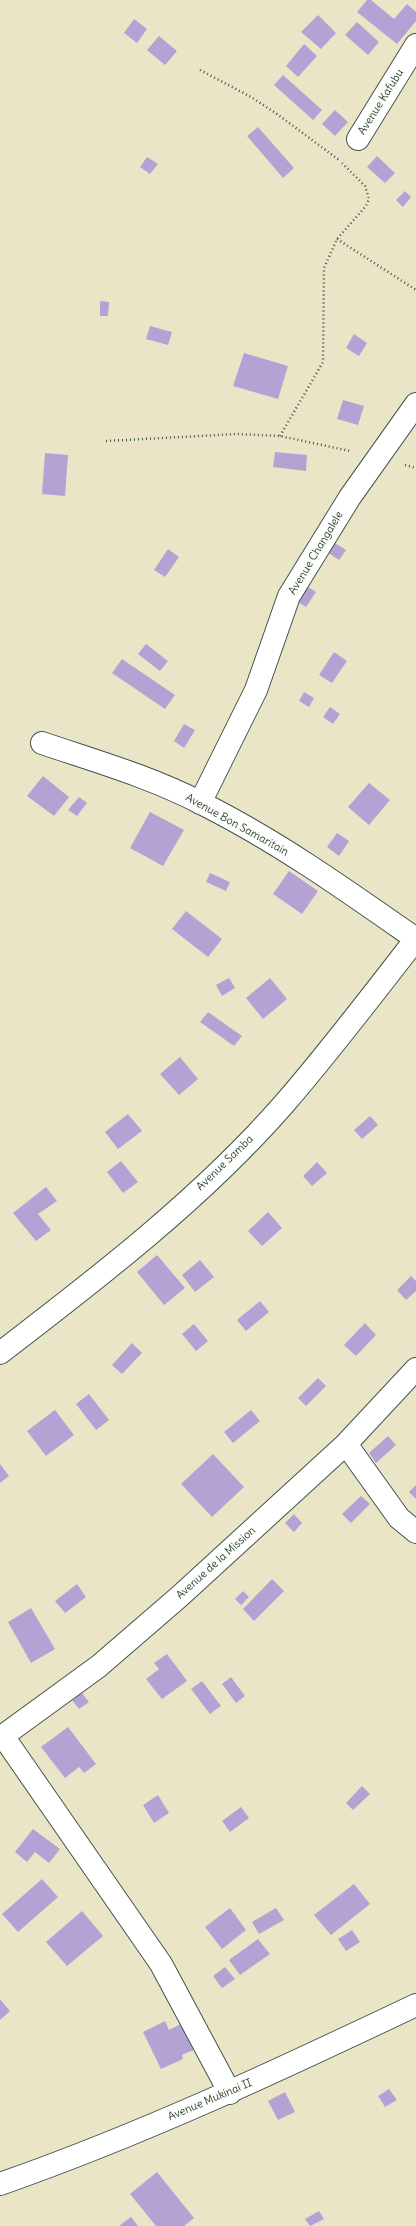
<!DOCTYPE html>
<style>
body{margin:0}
canvas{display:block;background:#ebe5c7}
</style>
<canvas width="416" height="2226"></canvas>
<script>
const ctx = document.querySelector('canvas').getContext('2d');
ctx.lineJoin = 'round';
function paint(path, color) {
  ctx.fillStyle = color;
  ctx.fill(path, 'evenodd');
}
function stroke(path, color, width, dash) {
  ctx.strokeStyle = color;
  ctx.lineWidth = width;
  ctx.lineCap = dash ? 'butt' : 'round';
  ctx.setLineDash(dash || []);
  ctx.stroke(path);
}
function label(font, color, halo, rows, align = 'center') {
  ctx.font = font + ' Delius,sans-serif';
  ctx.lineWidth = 3;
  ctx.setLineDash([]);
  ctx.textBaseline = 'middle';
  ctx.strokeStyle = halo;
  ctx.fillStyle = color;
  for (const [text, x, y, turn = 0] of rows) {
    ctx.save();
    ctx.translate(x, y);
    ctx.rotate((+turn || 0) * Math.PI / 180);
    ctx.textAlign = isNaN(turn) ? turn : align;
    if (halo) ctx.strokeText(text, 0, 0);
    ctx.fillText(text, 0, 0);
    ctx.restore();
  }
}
paint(new Path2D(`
 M367 0H371L394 19 407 4 416 12V21L397 44 357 12Z
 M318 15 336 33 321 49 301 32Z
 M134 19 147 29 137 43 124 33Z
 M357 22 379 42 368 55 345 35Z
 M159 36 177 51 165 65 147 50Z
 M304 44 317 56 298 77 286 66Z
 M283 75 322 110 313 120 274 85Z
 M335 110 348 122 335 136 322 124Z
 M258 127 294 168 283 178 247 136Z
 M377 156 395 173 385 183 367 167Z
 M147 157 158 164 150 174 140 167Z
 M405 191 411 197 403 207 396 200Z
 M100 301 109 302 108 316H100Z
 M150 326 172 332 168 345 146 339Z
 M354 334 367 343 359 356 346 348Z
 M244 353 288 366 278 399 233 386Z
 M343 400 364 406 358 425 337 419Z
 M275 452 307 455 306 471 273 467Z
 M45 453 68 455 65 496 42 494Z
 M333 542 346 550 339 560 327 552Z
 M168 549 179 557 165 577 154 570Z
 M305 585 316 592 306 607 295 600Z
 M146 644 168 661 160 671 138 654Z
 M334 652 347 661 332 683 319 675Z
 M122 659 175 695 165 709 112 673Z
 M304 692 314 698 309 707 299 701Z
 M330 707 340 714 333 724 323 717Z
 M184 724 195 730 184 748 174 741Z
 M43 776 69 797 54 816 27 796Z
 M369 783 390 800 369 825 348 807Z
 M79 797 87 803 77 816 68 810Z
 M150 812 184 830 163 866 130 848Z
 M337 833 349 841 339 856 327 847Z
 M289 871 318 891 302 914 273 894Z
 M210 873 230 882 226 891 206 882Z
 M186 911 222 939 208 957 172 929Z
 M229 978 235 988 222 996 216 985Z
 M270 978 287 999 263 1019 246 998Z
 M208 1012 242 1036 234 1046 200 1022Z
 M180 1057 198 1079 179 1095 160 1074Z
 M128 1114 142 1131 118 1149 105 1132Z
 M370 1116 378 1125 362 1139 354 1130Z
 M121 1161 138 1182 123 1193 107 1172Z
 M317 1162 327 1173 312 1186 303 1176Z
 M46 1187 57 1201 38 1214 51 1230 36 1241 13 1213Z
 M268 1212 282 1228 262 1246 248 1231Z
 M157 1255 185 1288 164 1305 137 1272Z
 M200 1260 214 1277 195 1292 182 1275Z
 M411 1276 416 1281V1291L406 1300 397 1290Z
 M260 1301 269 1312 246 1331 237 1320Z
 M365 1323 376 1335 356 1356 344 1345Z
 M194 1324 208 1341 196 1351 182 1334Z
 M132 1343 142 1353 122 1374 112 1365Z
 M318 1378 326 1386 306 1406 298 1398Z
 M89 1394 109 1420 96 1430 76 1404Z
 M55 1410 74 1435 46 1456 27 1431Z
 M251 1410 260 1421 233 1443 224 1432Z
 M388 1436 396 1445 376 1463 369 1453Z
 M213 1454 244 1487 212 1517 181 1484Z
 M0 1464 9 1476 0 1483Z
 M416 1485V1499L409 1492Z
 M361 1496 370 1504 351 1523 342 1514Z
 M294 1514 302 1523 294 1532 285 1523Z
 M272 1579 284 1591 254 1621 243 1609Z
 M77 1584 86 1597 65 1613 55 1601Z
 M243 1591 249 1597 241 1605 235 1599Z
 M31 1608 55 1649 31 1663 8 1622Z
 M167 1654 187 1681 162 1699 146 1679 159 1669 154 1663Z
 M231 1677 245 1696 236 1703 222 1684Z
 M202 1681 221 1706 210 1714 191 1689Z
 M82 1693 89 1702 79 1709 72 1700Z
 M68 1727 96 1764 84 1773 79 1767 65 1778 41 1747Z
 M362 1786 370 1794 353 1810 346 1803Z
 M158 1795 169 1813 154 1823 143 1805Z
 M241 1807 249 1818 230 1832 222 1821Z
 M33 1829 60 1849 49 1863 35 1852 27 1862 15 1852Z
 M42 1879 58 1897 18 1932 2 1914Z
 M354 1884 370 1904 331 1935 314 1915Z
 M230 1908 246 1930 222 1949 205 1927Z
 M276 1908 284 1920 259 1934 252 1922Z
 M82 1911 103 1936 67 1966 46 1942Z
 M352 1930 360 1942 346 1951 338 1939Z
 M258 1939 270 1954 240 1975 229 1960Z
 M225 1967 235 1979 222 1988 213 1976Z
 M0 1999 10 2011 0 2020Z
 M165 2021 169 2030 183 2023 196 2049 182 2055 183 2059 161 2069 143 2032Z
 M389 2089 397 2100 385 2107 378 2096Z
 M285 2092 295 2112 278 2120 268 2101Z
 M157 2172 194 2218 184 2226H156L130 2194Z
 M319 2211 324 2219 310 2226 305 2219Z
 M131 2217 138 2226H119Z`), '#b5a2d4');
const minor = new Path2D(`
 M358 139 416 45
 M42 743C95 761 151 777 201 803 277 841 346 890 416 939
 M200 803 256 690 289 596 350 497 416 404
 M346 1444 399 1518 416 1532
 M3 1736 161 1964 230 2093
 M0 1738 99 1666 180 1596 346 1444 416 1369
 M0 2184C143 2134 279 2070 416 2005`);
const tertiary = new Path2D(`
 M0 1353C98 1278 202 1198 284 1104 330 1051 373 994 416 939`);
stroke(minor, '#3e564a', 24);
stroke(tertiary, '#3e564a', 24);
stroke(new Path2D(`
 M200 70 251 97 277 114 339 160
 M337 239 416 290
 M280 436 323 362 324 268 337 239 366 206 369 199 365 186 340 161
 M106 441 237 434 280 436 350 451
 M405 465 416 468`), '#3e564a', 2.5, [1, 3]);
stroke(minor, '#fff', 22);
stroke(tertiary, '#fff', 22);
label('11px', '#1f3d34', '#fdfcf7', [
 ["Avenue Kafubu",381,102,-58],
 ["Avenue Changalele",316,553,-59],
 ["Avenue Bon Samaritain",237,825,29],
 ["Avenue Samba",225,1163,-44],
 ["Avenue de la Mission",216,1563,-42],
 ["Avenue Mukinai II",210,2100,-23]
]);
</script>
